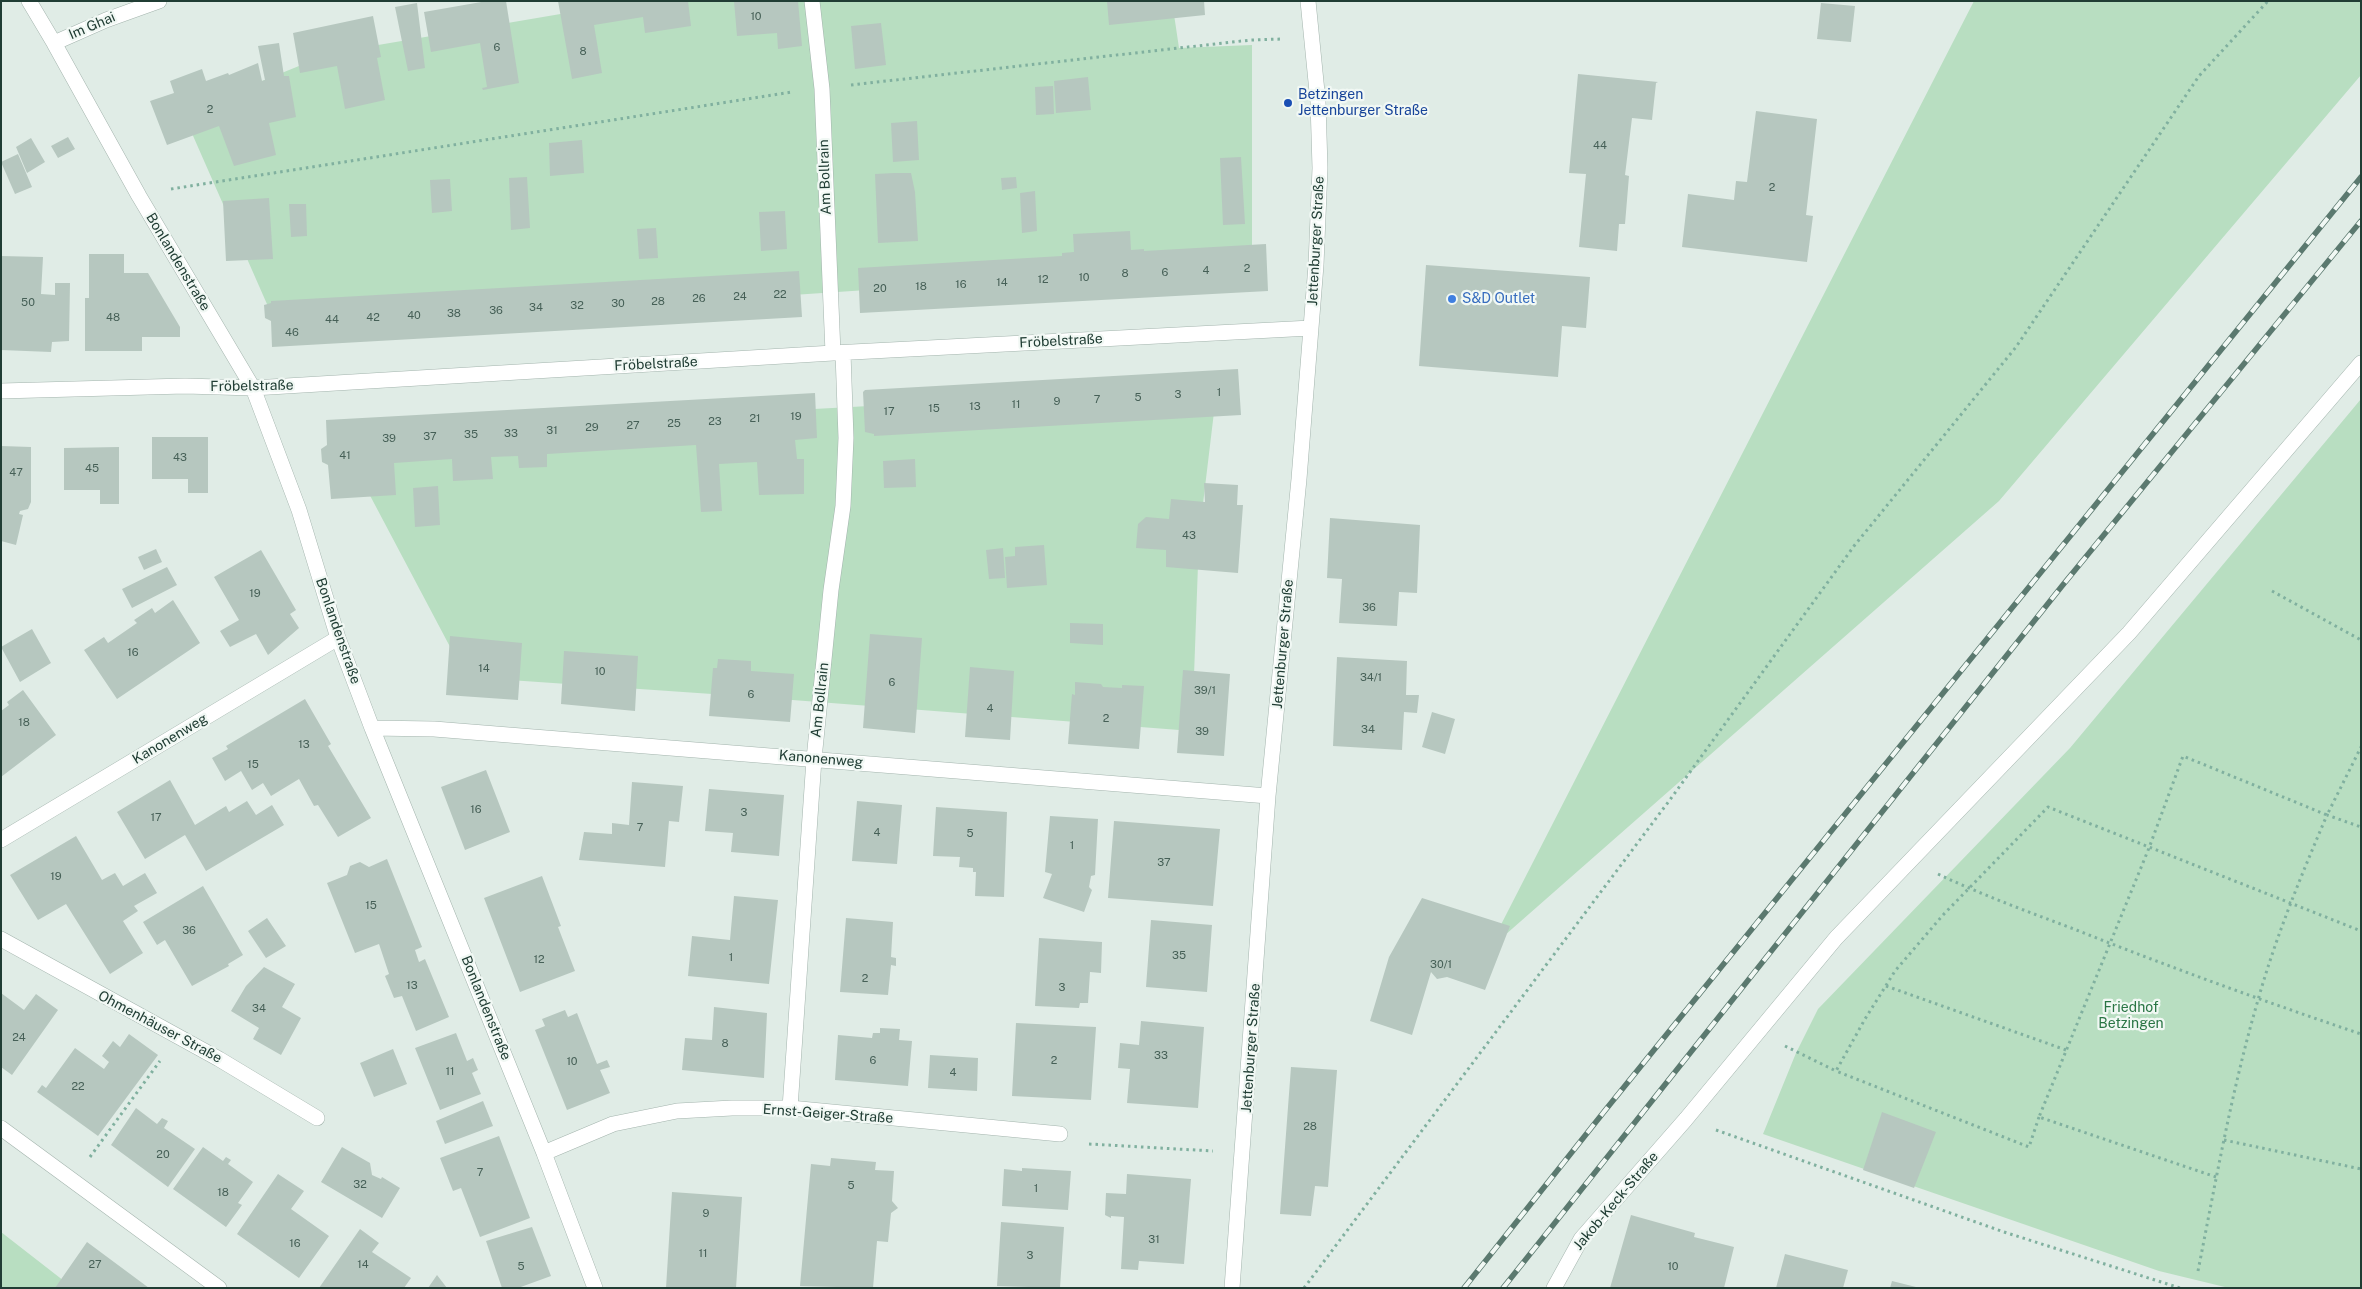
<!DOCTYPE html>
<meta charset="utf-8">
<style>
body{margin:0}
#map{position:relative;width:2362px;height:1289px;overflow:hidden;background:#e0ece6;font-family:"Public Sans",sans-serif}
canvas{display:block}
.frame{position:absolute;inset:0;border:2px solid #203d34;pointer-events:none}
</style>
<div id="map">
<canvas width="2362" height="1289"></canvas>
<div class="frame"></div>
</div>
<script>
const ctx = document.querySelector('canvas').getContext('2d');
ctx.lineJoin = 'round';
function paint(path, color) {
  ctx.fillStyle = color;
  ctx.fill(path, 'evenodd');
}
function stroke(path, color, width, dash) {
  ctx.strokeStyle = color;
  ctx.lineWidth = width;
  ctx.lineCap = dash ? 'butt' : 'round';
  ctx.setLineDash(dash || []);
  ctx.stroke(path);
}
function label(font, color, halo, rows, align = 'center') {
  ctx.font = font + ' "Public Sans",sans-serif';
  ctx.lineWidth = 4.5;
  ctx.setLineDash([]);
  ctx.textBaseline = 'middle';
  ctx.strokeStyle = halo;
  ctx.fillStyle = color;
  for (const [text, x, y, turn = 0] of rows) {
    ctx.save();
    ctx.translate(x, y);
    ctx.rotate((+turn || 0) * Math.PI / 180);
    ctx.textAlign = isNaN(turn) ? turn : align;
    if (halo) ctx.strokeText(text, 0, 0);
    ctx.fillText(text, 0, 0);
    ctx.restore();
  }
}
paint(new Path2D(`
 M637 1H1172L1179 48 1252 45V264L778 296 281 336 183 113 331 53Z
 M1974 1H2361V75L1999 501 1488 950Z
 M1217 387 1199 537 1192 731 741 696 466 677 338 435Z
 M2361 399V1288H2229L2159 1271 1763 1134 1796 1053 1818 1009 2070 748Z
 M1 1232 73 1288H1Z`), '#b8dec1');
paint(new Path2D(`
 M487 1H506L519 83 483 90 482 88 487 87 480 43 431 52 424 12Z
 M558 1H688L691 26 645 33 643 17 594 25 602 73 572 79Z
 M734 1H798L802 46 778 49 777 33 737 36Z
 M1107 1H1204L1205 15 1109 25Z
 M417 3 425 68 408 71 395 7Z
 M1821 3 1855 6 1851 42 1817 39Z
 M373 16 381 57 377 58 385 100 345 109 337 66 300 73 293 33Z
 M881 23 886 65 855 69 851 26Z
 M279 43 284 76H289L296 117 269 123 276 155 234 166 219 126 167 145 150 101 174 93 170 81 202 69 206 81 228 73 229 75 258 63 262 81 265 80 258 46Z
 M1578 74 1658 82 1656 83 1652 120 1632 118 1625 175 1629 176 1625 224H1619L1617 251 1579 247 1586 174 1569 173Z
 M1088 77 1091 110 1056 113 1054 81Z
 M1053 86 1054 114 1036 115 1035 87Z
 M1756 111 1817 119 1806 215 1813 216 1807 262 1682 247 1688 194 1734 200 1736 181 1747 182Z
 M917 121 919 160 893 162 891 123Z
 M68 137 75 149 58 158 51 146Z
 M31 138 45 162 27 173 16 147Z
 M582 140 584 173 550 176 549 143Z
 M18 154 32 187 15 194 1 162Z
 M1241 157 1245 224 1223 225 1220 158Z
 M894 173H911L915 192 918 241 878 243 875 174Z
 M527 177 530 228 511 230 509 178Z
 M1016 177 1017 188 1002 190 1001 178Z
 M450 179 452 211 432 213 430 180Z
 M1035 191 1037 231 1022 233 1020 193Z
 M269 198 273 259 226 261 223 201Z
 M289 204H306L307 236 291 237Z
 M785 211 787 249 761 251 759 212Z
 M656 228 658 258 639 259 637 229Z
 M1130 231 1131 250 1144 249V251L1266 244 1268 291 860 313 858 268 1062 256V253L1074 252 1073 234Z
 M89 254H124V273H148L180 327V337H142V351H85V298H89Z
 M1 256 43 257 41 294 55 295V283H70L69 341 52 342 51 352 1 350Z
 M1426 265 1590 277 1586 328 1562 326 1558 377 1419 366Z
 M799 271 802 317 272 347 271 321 265 318 264 305 271 303V301Z
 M1238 369 1241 415 874 436V434L865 432 863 392 865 390Z
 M815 393 817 438 795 440 797 459H804V494L759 495 757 462 719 464 722 511 701 512 696 445 547 454V467L519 468 518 456 491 457 493 479 453 481 452 459 394 463 396 495 331 499 328 465 322 462 321 449 327 445 326 420Z
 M152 437H208V493H188V479H152Z
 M1 446 31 447V502L28 509 20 511 19 514 23 515 16 545 1 541Z
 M119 447V504H100V490H64V448Z
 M915 459 916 487 884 488 883 461Z
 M1204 483 1238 485 1237 505H1243L1238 573 1166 567V550L1136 548 1138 524 1146 517 1169 519 1171 499 1205 502Z
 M438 486 440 525 415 527 413 488Z
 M1330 518 1420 525 1417 593 1399 592 1397 626 1339 623 1342 579 1327 578Z
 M1044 545 1047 585 1007 588 1005 557 1015 556V547Z
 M1003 548 1005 578 989 579 986 550Z
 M156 549 162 562 144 570 138 557Z
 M261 550 296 610 290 614 299 628 268 655 256 634 230 647 220 631 239 620 214 577Z
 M167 567 177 585 132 608 122 589Z
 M173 600 200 643 117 699 84 650 104 637 108 643 137 623 134 620 152 608 155 613Z
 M1070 623 1103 624V645L1070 643Z
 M32 629 51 663 20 682 1 647Z
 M870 634 922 638 915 733 863 728Z
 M450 636 522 643 518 700 446 695Z
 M564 651 638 656 635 711 561 704Z
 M1337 657 1407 661 1406 695H1419L1417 713 1404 712 1402 750 1333 746Z
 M718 659 751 661V671L794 674 790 722 709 716 713 668H717Z
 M970 667 1014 671 1010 740 965 737Z
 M1183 670 1230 674 1224 756 1177 753Z
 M1075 682 1101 684 1103 687 1122 688V685L1144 686 1139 749 1068 744 1072 694 1075 695Z
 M23 690 56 735 1 777V711L9 705 7 702Z
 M305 699 331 744 328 746 371 818 338 837 318 805 314 806 299 779 271 796 263 783 252 790 241 771 225 781 212 758 228 749 226 746Z
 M1432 712 1455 719 1445 754 1422 747Z
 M486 770 510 832 465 850 441 787Z
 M170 780 195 825 226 806 229 812 247 801 256 815 272 805 284 825 206 871 185 835 145 859 117 812Z
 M632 782 683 786 679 822 669 821 665 867 579 860 584 832 612 834V823L629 825Z
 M709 789 784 795 779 856 731 852 733 833 705 831Z
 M857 801 902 805 897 864 852 861Z
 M936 807 1007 812 1004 897 975 896 976 872H973V868L959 867 960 857 933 856Z
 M1050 816 1098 819 1095 875 1091 876 1089 887 1092 890 1084 912 1043 898 1052 874 1045 872Z
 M1114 821 1220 829 1213 906 1108 898Z
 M76 836 102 880 115 873 123 886 145 873 157 893 134 906 138 911 123 921 143 953 110 974 66 904 38 920 10 875Z
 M387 859 422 947 415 950 419 962 425 959 449 1017 416 1031 402 996 394 998 385 976 389 974 379 944 355 953 327 883 347 875 350 866 360 862 369 867Z
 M542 876 561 926 558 927 575 971 520 992 484 898Z
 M203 886 243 955 228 964 229 966 192 986 165 940 157 945 143 922Z
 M734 896 778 900 769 984 688 976 692 936 730 940Z
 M1422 898 1510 926 1485 990 1447 977 1437 979 1431 972 1412 1035 1370 1021 1389 957Z
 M267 918 286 946 266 958 248 931Z
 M846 918 893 922 891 957 896 958V966L891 965 888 995 840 992Z
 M1151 920 1212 925 1207 992 1146 987Z
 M1039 938 1102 942 1101 973 1090 972 1088 1003H1080L1079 1008 1035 1006Z
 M264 967 295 984 282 1007 301 1018 281 1055 253 1039 259 1028 231 1011 246 986Z
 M1 993 24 1010 36 994 58 1010 12 1075 1 1067Z
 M714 1007 767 1013 764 1078 682 1070 685 1038 712 1040Z
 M565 1010 568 1017 577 1013 597 1064 607 1060 610 1067 600 1070 610 1093 567 1110 535 1030 545 1026 542 1019Z
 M1141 1021 1204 1027 1198 1108 1127 1103 1130 1069 1118 1068 1120 1043 1139 1045Z
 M1016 1023 1096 1027 1091 1100 1012 1096Z
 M880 1028 900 1029 899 1040 912 1041 908 1086 835 1080 838 1035 872 1038 873 1033H880Z
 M456 1033 467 1061 473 1058 478 1070 472 1073 481 1094 440 1110 415 1048Z
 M129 1034 158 1055 98 1136 37 1092 42 1085 46 1088 75 1048 104 1069 109 1062 102 1056 113 1041 120 1047Z
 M393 1049 407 1084 374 1097 360 1063Z
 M930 1055 978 1058 977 1091 928 1088Z
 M1291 1067 1337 1070 1328 1187 1315 1186 1311 1216 1280 1214Z
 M483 1101 493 1126 445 1144 436 1121Z
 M136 1108 157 1124 162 1118 168 1121 164 1128 195 1149 168 1187 111 1145Z
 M1882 1112 1936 1132 1914 1188 1863 1170Z
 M499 1136 530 1218 480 1237 461 1188 453 1191 440 1158Z
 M203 1147 223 1161 226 1157 231 1160 228 1164 253 1182 238 1203 242 1205 226 1227 173 1189Z
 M342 1147 370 1163 372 1175 381 1179 382 1177 400 1188 382 1218 321 1182Z
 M831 1158 876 1162 875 1170 894 1171 892 1201 898 1208 891 1213 888 1242 877 1241 873 1288 800 1286 811 1164 830 1166Z
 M1022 1168 1071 1171 1068 1210 1002 1206 1004 1169 1022 1171Z
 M278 1174 304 1191 291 1209 329 1236 299 1278 237 1234Z
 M1127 1174 1191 1179 1184 1264 1139 1261 1138 1270 1121 1269 1124 1217 1111 1216V1218L1105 1215 1106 1193 1126 1194Z
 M672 1192 742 1197 736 1288H666Z
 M1631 1215 1695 1233 1694 1237 1734 1247 1724 1288H1610Z
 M1001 1222 1064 1227 1060 1288 997 1286Z
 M532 1227 551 1276 518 1288H502L486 1241Z
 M360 1229 379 1243 372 1252 411 1278 404 1288H319Z
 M87 1242 149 1288H55Z
 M1785 1254 1848 1270 1843 1288H1776Z
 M437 1275 447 1288H428Z
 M1892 1281 1916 1287V1288H1890Z`), '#b6c7bf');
const minor = new Path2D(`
 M29 1 54 43 139 196 253 388 299 510 338 638 372 728 544 1153 595 1288
 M812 1 822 89 833 353
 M54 43 106 20 159 1
 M1 391 185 386 253 388 833 353 1311 328
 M372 728 434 729 1268 796
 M1 840 338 638
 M1 939 219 1059 317 1118
 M790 1108 814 759 831 590 843 506 846 438 843 353
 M1 1128 219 1288
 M544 1153 613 1124 677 1111 732 1108H790L1060 1134
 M1232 1288 1268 796 1299 479 1316 265 1320 168 1318 102 1308 1
 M1554 1288 1581 1239 1686 1119 1836 938 2129 633 2361 363`);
stroke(minor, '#a3b4ad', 16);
stroke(new Path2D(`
 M851 85 1179 48 1251 40 1282 39
 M171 189 792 92
 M2272 591 2361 640
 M1938 874C1984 896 2032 913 2079 931 2172 968 2266 1002 2361 1034
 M1886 986 2066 1050
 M1785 1046 1836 1071
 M2039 1117 2029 1147 1836 1071 1865 1019 1895 971 1943 915 2048 807 2361 931
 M1716 1130 2004 1232 2180 1288
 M2224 1140 2361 1169
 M1089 1144 1213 1151
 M90 1157 160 1061
 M2216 1177 2039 1117 2149 848 2183 756 2327 815 2361 747
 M2198 1271C2216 1180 2232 1089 2258 1000 2276 936 2301 876 2327 815L2361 827
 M1304 1288 1669 801 1854 546 2016 347 2199 76 2268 1`), '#80b09f', 3, [2.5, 4]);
stroke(minor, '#fff', 15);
const rail = new Path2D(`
 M1464 1288 1607 1108 2361 177
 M1503 1288 2062 586 2361 221`);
stroke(rail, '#5b796f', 5.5);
stroke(rail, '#f1f8f4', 4, [11]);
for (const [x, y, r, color] of [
 [1288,103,5,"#1a4fb4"],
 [1452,299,5,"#3f7fe0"]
]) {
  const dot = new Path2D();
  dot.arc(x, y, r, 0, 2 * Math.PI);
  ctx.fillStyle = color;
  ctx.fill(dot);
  stroke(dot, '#f1f8f4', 2);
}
label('11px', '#466057', null, [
 ["10",756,17],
 ["6",497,48],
 ["8",583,52],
 ["2",210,110],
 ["44",1600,146],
 ["2",1772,188],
 ["2",1247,269],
 ["4",1206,271],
 ["6",1165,273],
 ["8",1125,274],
 ["10",1084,278],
 ["12",1043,280],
 ["14",1002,283],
 ["16",961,285],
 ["18",921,287],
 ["20",880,289],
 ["22",780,295],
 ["24",740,297],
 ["26",699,299],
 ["28",658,302],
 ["50",28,303],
 ["30",618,304],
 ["32",577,306],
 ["34",536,308],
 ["36",496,311],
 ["38",454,314],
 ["40",414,316],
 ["48",113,318],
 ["42",373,318],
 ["44",332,320],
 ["46",292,333],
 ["1",1219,393],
 ["3",1178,395],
 ["5",1138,398],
 ["7",1097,400],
 ["9",1057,402],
 ["11",1016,405],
 ["13",975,407],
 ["15",934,409],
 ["17",889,412],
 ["19",796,417],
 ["21",755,419],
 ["23",715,422],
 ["25",674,424],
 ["27",633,426],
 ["29",592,428],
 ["31",552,431],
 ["33",511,434],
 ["35",471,435],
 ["37",430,437],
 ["39",389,439],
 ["41",345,456],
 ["43",180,458],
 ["45",92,469],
 ["47",16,473],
 ["43",1189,536],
 ["19",255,594],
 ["36",1369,608],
 ["16",133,653],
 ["14",484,669],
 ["10",600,672],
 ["34/1",1371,678],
 ["6",892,683],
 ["39/1",1205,691],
 ["6",751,695],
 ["4",990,709],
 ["2",1106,719],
 ["18",24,723],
 ["34",1368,730],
 ["39",1202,732],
 ["13",304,745],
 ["15",253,765],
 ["16",476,810],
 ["3",744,813],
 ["17",156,818],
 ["7",640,828],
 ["4",877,833],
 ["5",970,834],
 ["1",1072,846],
 ["37",1164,863],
 ["19",56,877],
 ["15",371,906],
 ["36",189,931],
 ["35",1179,956],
 ["1",731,958],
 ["12",539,960],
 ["30/1",1441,965],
 ["2",865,979],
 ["13",412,986],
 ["3",1062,988],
 ["34",259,1009],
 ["24",19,1038],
 ["8",725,1044],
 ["33",1161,1056],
 ["6",873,1061],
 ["2",1054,1061],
 ["10",572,1062],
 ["11",450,1072],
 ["4",953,1073],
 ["22",78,1087],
 ["28",1310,1127],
 ["20",163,1155],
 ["7",480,1173],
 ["32",360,1185],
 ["5",851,1186],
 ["1",1036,1189],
 ["18",223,1193],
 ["9",706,1214],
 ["31",1154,1240],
 ["16",295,1244],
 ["11",703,1254],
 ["3",1030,1256],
 ["27",95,1265],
 ["14",363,1265],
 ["5",521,1267],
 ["10",1673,1267]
]);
label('14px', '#203d34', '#f1f8f4', [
 ["Im Ghai",92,26,-23],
 ["Am Bollrain",825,177,-92],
 ["Jettenburger Straße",1316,241,-87],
 ["Bonlandenstraße",178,262,59],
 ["Fröbelstraße",1061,341,-3],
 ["Fröbelstraße",656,364,-3],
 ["Fröbelstraße",252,386,-1],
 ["Bonlandenstraße",338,631,71],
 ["Jettenburger Straße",1283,644,-85],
 ["Am Bollrain",820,700,-84],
 ["Kanonenweg",170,739,-31],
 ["Kanonenweg",821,759,5],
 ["Bonlandenstraße",486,1008,68],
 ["Ohmenhäuser Straße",160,1027,28],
 ["Jettenburger Straße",1251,1048,-86],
 ["Ernst-Geiger-Straße",828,1114,4],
 ["Jakob-Keck-Straße",1616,1201,-50]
]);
label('14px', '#164399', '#f1f8f4', [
 ["Betzingen",1298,95],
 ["Jettenburger Straße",1298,111]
], 'left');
label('14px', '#366cbe', '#f1f8f4', [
 ["S&D Outlet",1462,299]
], 'left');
label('14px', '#297544', '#f1f8f4', [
 ["Friedhof",2131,1008],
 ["Betzingen",2131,1024]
]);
</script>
